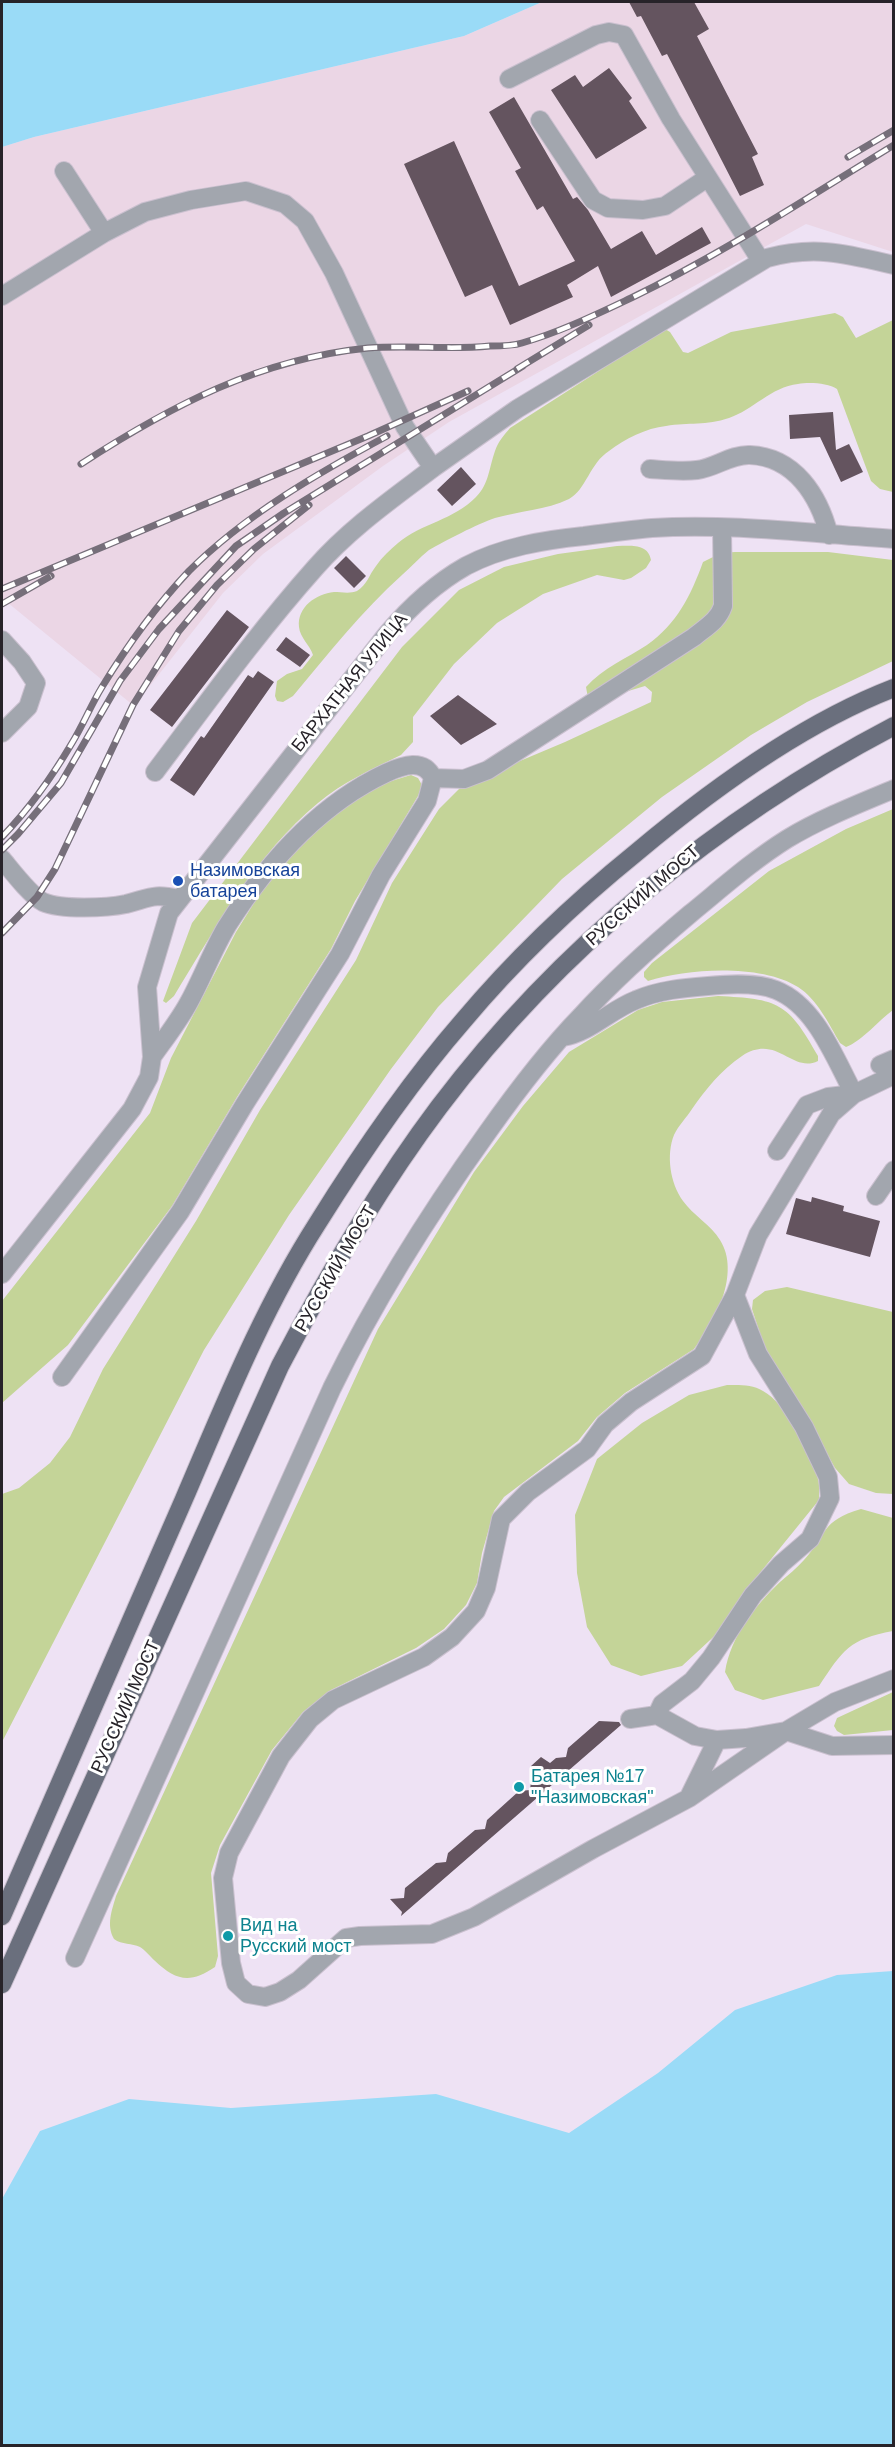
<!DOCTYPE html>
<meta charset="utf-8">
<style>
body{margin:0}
#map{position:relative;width:895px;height:2447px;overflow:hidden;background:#eee2f4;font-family:Helvetica,sans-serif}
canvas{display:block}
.frame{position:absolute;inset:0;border:3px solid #272329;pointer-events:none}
</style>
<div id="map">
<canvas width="895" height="2447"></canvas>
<div class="frame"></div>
</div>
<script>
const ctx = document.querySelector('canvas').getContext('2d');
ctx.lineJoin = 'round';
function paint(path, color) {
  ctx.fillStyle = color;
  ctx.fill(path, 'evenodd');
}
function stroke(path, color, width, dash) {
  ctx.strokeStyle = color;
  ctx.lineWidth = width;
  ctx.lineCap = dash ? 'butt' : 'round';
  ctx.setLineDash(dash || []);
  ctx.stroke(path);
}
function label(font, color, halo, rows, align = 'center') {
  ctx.font = font + ' Helvetica,sans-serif';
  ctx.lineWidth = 6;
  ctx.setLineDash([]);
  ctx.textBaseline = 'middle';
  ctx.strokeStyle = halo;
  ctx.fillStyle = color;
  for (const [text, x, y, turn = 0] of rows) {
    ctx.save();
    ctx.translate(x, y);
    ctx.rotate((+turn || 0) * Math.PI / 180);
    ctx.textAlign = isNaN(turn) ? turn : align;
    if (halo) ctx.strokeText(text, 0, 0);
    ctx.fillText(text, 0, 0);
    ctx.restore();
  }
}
paint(new Path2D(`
 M542 2H893V252L806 224 449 422 383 466 263 554 223 593 134 706 2 598V147L34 137 464 36Z`), '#ebd6e5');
paint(new Path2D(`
 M835 313 843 317 856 338 893 320V492L880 489 871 481 837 389C828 383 809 382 798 384 771 387 753 410 729 418 706 426 689 422 666 426 646 428 625 439 609 451 590 463 586 490 569 499 546 510 519 511 495 518 477 524 445 541 429 550 420 557 411 567 402 575 362 611 328 654 293 696L283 702 277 701 275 696 277 681 287 674 302 669 313 655C310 645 300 638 299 627 297 607 316 594 334 592 341 592 350 594 357 591 367 585 369 575 376 566 382 557 390 550 398 543 422 523 454 520 476 497 489 484 489 468 495 451 498 442 504 435 510 428L619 358 657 330 665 329 670 332 683 352 688 353 731 332Z
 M617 546C630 546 648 543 651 560L646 568 631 578 624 580 597 575 543 594 497 623 454 664 413 717V742L401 755C372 769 343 782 318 803 257 853 215 929 174 996L166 1003 163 1001 192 923 402 647 459 590 504 567 558 554Z
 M735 552H828L893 560V661L807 702 751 735 662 797 562 879 438 1007 391 1069 289 1215 204 1350 2 1742V1494L19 1488 50 1463 70 1437 103 1369 196 1221 260 1110 356 960 392 883 439 809 463 785 565 742 651 702 652 692 645 686 595 701 588 698 586 687C603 668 627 658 647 645 677 624 691 595 703 562L721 553Z
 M411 775 418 778 422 785 418 796 355 901 331 949 237 1097 172 1206 68 1345 2 1403V1301L150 1113 171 1058 236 932 259 895 299 847 332 816 352 801 388 782Z
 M893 809V1010C878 1021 862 1041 846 1047L840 1043C829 1024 817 999 798 987 762 964 688 968 648 981L644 977V972L652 963 769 871 846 829Z
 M718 996C778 999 788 1002 818 1056V1061C792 1074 777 1033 742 1056 721 1070 706 1089 692 1109 687 1117 678 1126 674 1135 666 1155 670 1183 683 1201 693 1215 711 1225 720 1240 741 1273 715 1323 694 1349L625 1393 597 1417 578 1441 504 1497 494 1511 482 1553 477 1583 466 1605 444 1629 416 1648 331 1690 303 1712 272 1750 220 1845 211 1873 218 1956 215 1967C190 1984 176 1981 154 1960 150 1956 145 1950 140 1947 132 1943 122 1945 114 1939 106 1925 112 1910 116 1896L378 1329 474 1172 523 1106 569 1052 638 1010 662 1002Z
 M787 1287 893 1312V1494L876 1493 849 1484 835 1468 805 1414 765 1349 752 1309 753 1300 765 1291Z
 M727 1385C739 1385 752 1384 763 1391 786 1403 810 1452 817 1476 820 1483 819 1492 819 1500L746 1590 722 1629 682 1666 641 1676 611 1665 587 1627 577 1573 575 1515 597 1459 642 1423 689 1395Z
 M861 1509 893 1518V1631C849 1639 843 1650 819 1686L763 1700 735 1690 725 1672C731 1636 754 1607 780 1582 788 1575 797 1568 804 1560 828 1534 820 1521 861 1509Z
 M893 1692V1730L844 1735 837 1731 834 1726 837 1718Z`), '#c4d498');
paint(new Path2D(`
 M2 2H542L464 36 34 137 2 147Z
 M893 1971V2445H2V2199L40 2131 129 2099 231 2108 436 2094 569 2133 658 2073 735 2010 837 1975Z`), '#9adbf7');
paint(new Path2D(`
 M629 2H694L709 29 697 36 758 154 752 157 764 185 740 196 667 54 662 56 641 16 637 17Z
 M609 68 632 98 629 101 647 128 596 159 551 90 575 75 583 87Z
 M514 97 573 199 577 197 588 210 611 249 642 231 656 255 702 227 711 243 611 297 598 266 567 285 573 297 510 325 492 285 465 297 404 164 454 141 519 286 575 261 543 206 537 210 515 171 521 168 489 112Z
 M833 412 836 450 849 444 863 472 841 482 820 437 790 439 789 415Z
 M461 467 476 484 452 506 437 490Z
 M346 556 366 576 354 588 334 568Z
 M227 610 249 627 172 727 150 710Z
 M286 637 310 655 300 667 276 650Z
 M258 671 274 682 194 796 170 780 201 736 204 738 248 675 253 678Z
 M458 695 497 724 461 745 430 716Z
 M812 1197 844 1206 843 1211 880 1221 870 1257 786 1234 796 1198 811 1202Z
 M599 1721 619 1722 621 1725 401 1916 402 1912 390 1899 404 1898 405 1888 436 1863 446 1862 448 1853 475 1830 485 1829 487 1820 519 1791 530 1790 531 1781 536 1776 531 1766 541 1757 550 1763 556 1758 566 1757 568 1748Z`), '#64545f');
const minor = new Path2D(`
 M509 79 596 35 609 32 624 35 671 119 761 261
 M540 120 593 200 608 208 643 210 665 206 707 178
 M64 171 104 233
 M2 296 104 233 145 212 191 200 246 191 285 204 305 221 334 273 405 427 433 468 517 409 767 258C815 245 847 254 894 265
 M650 469C665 470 682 472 697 470 715 468 731 454 750 455 795 457 819 496 829 535
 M2 640 22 662 36 683 28 707 2 733
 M155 772C207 703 258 632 315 568 349 529 392 499 433 468
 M433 778 464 779 488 770 694 637C706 627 718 621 723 606L722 528
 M2 859C12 871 30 895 43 902 61 910 107 908 126 904 150 898 153 893 179 899
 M563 1037C591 1032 610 1010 636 1000 659 990 683 988 708 986 728 984 756 982 776 990 816 1006 835 1059 854 1094
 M880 1065 894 1059
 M894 1075 854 1094 831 1114 758 1235 735 1295 702 1356 631 1402 605 1424 587 1449 528 1492 501 1519 486 1588 476 1611 452 1637 424 1657 333 1700 310 1719 281 1756 229 1853 223 1878 231 1963 236 1983 248 1994 265 1997 280 1992 299 1980 346 1938 360 1936 432 1934 474 1917 593 1849 689 1798 786 1731 832 1746 894 1745
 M777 1151 807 1105 828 1097 854 1094
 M876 1196 894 1170
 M2 1274 132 1109 149 1077 152 1057 147 987 169 913 387 634C409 608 436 583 466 566 502 547 544 540 584 536 607 533 630 530 652 528 732 523 814 534 894 539
 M62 1377 180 1212 244 1105 340 954 381 875 427 801 433 778C424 758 403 765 386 773 318 805 267 863 227 926 212 951 202 979 188 1004 178 1022 164 1040 152 1057
 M657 1715 662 1704 692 1681 711 1658 753 1595 781 1564 810 1539 830 1498 828 1477 804 1427 758 1354 735 1295
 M630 1719 657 1715 695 1736 717 1740 746 1738 786 1731 835 1702 894 1679
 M689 1797 717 1740
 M75 1958 332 1388C376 1298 429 1214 487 1133 516 1092 546 1052 581 1016 615 979 652 946 690 914 722 888 752 861 787 839 820 819 858 804 894 789`);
const major = new Path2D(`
 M2 1916C63 1778 123 1638 184 1499 224 1406 262 1310 317 1224 360 1155 409 1083 463 1021 515 959 574 903 637 852 711 790 803 723 894 688
 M2 1984 280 1366C327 1276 378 1188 439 1107 559 948 718 818 894 726`);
stroke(minor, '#cac0cf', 20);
stroke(major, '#cac0cf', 20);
stroke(minor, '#a2a6ae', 18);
stroke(major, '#6a6f7d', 18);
const rail = new Path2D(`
 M848 157 894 130
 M517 369 589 325
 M81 464C171 406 259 359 368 348 408 345 450 350 490 346 501 346 512 346 522 343 560 332 595 315 631 298 722 254 807 198 894 145
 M2 589 368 436 468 391
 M2 604 51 576
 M2 837C29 809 52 777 72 743 83 725 91 705 102 687 127 646 156 606 189 571 245 515 318 473 387 436
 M2 850 18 834 61 783 120 681 159 629 236 546 284 513 523 366
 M2 933 37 897 55 869 133 705 179 631 217 585 254 549 309 505`);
stroke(rail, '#766f7a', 7);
stroke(rail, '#fff', 4.5, [14]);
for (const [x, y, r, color] of [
 [178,881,6,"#1a4fb4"],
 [519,1787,6,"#0f9aa8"],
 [228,1936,6,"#0f9aa8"]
]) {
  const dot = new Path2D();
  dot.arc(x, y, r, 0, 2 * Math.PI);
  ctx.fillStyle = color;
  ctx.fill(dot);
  stroke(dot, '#fff', 2);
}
label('18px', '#272329', '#fff', [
 ["БАРХАТНАЯ УЛИЦА",350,683,-51],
 ["РУССКИЙ МОСТ",643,896,-41],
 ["РУССКИЙ МОСТ",336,1269,-60],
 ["РУССКИЙ МОСТ",126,1707,-66]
]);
label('18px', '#164399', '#fff', [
 ["Назимовская",190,871],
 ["батарея",190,892]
], 'left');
label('18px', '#0d838f', '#fff', [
 ["Батарея №17",531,1777],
 ["\"Назимовская\"",531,1798],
 ["Вид на",240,1926],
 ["Русский мост",240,1947]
], 'left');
</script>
